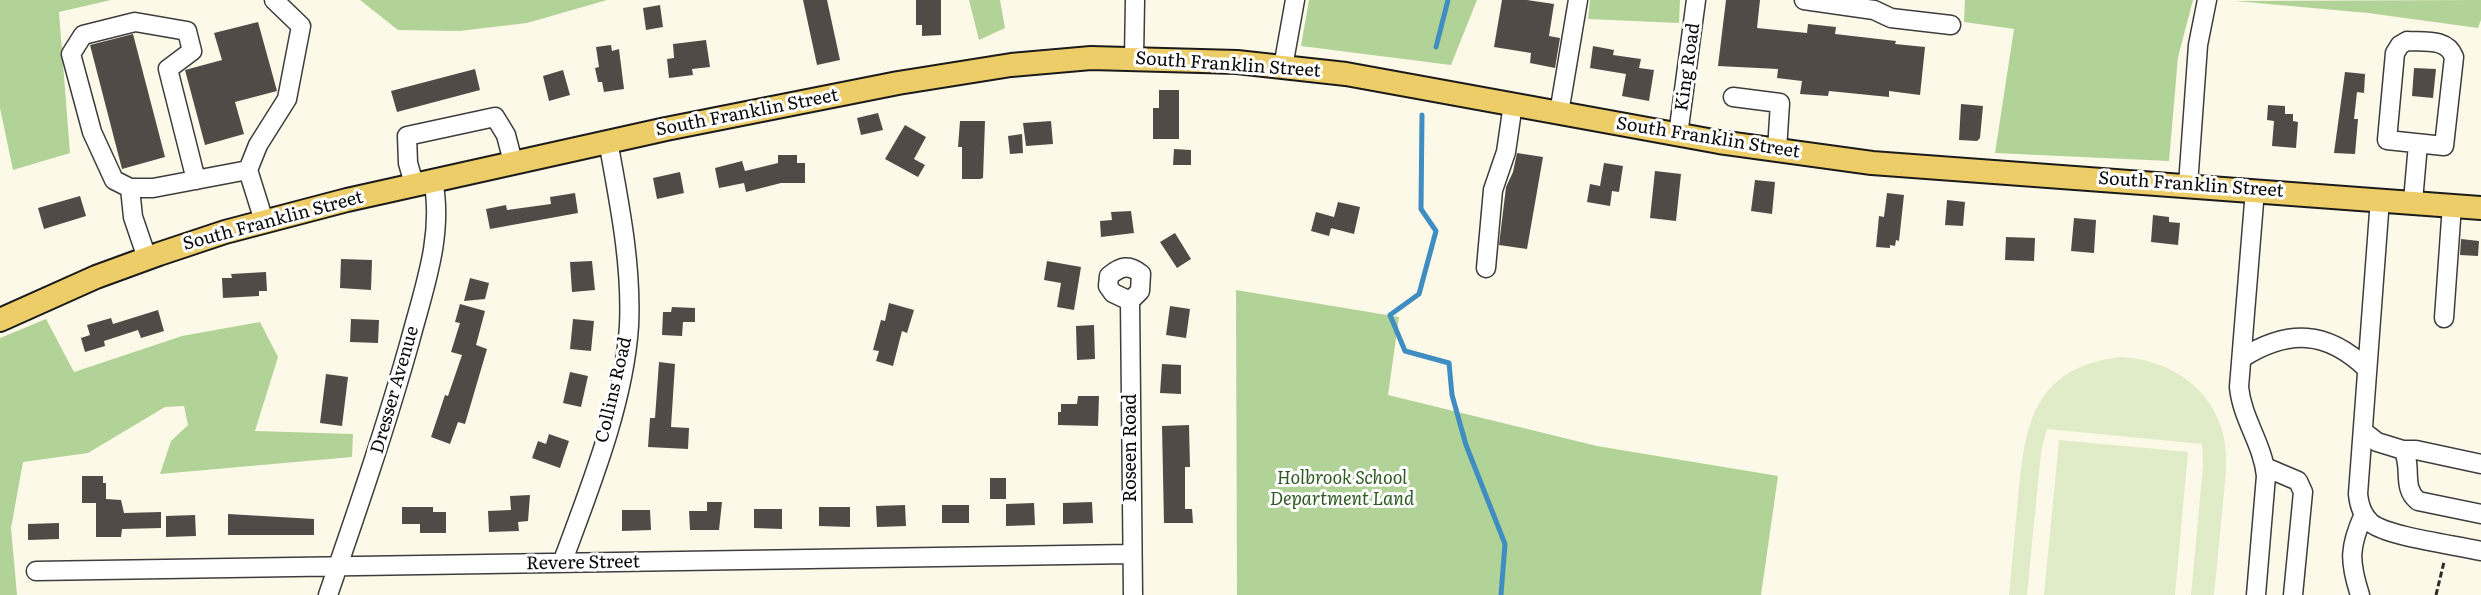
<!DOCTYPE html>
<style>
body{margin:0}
canvas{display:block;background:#fdf9e8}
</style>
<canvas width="2481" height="595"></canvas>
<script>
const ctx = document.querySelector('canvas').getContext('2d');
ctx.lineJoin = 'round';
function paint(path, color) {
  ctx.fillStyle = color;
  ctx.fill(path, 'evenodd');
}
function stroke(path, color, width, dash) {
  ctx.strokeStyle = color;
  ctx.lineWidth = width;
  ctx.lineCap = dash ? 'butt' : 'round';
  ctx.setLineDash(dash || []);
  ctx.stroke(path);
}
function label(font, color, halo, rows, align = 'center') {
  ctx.font = font + ' Literata,serif';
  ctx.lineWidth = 6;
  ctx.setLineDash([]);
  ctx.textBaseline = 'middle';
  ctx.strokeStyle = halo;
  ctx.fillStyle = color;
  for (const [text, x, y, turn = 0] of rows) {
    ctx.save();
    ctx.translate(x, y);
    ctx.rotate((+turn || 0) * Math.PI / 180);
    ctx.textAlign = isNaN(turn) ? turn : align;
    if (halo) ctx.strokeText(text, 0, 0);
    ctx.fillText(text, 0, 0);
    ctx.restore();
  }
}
paint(new Path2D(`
 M0 0H111L59 12 70 153 13 170 0 108Z
 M360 0H607L527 23 459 31 398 30Z
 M969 0H1000L1005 28 979 40Z
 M1309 0H1477L1451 65 1301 46Z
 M1590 0H1680L1679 23 1588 19Z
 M1965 0H2193L2178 57 2169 161 1995 153 2014 29 1964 22Z
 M2481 0V20L2478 28 2368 13 2235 1Z
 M1236 290 1399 317 1388 395 1597 446 1778 476 1761 595H1237Z
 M46 319 74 372 182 336 260 322 278 357 255 431 353 434 352 457 160 474 171 441 188 425 184 406 165 407 88 453 23 462 11 528 17 595H0V338Z`), '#b2d397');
paint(new Path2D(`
 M2120 357C2169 359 2214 388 2224 438 2228 460 2225 482 2223 503 2220 534 2217 564 2214 595H2191L2203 466 2202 444 2047 429 2041 452 2027 595H2009C2012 563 2015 530 2018 498 2025 424 2033 368 2120 357Z
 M2059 440 2188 452 2175 595H2044Z`), '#dfecc7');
stroke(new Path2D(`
 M1436 47 1448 0
 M1422 115 1421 209 1436 231 1419 294 1390 315 1405 351 1449 363 1452 395 1466 445 1505 544 1501 595`), '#3f8dc1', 5);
paint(new Path2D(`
 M803 0H827L840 60 817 65Z
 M916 0H941V35L922 36V25H916Z
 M1502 0H1527L1554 4 1549 36 1560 38 1555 68 1530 63 1531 53 1494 47Z
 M1726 0H1760L1757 28 1807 33 1808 24 1836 27 1835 34 1896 41 1895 44 1925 47 1920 95 1889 91V97L1829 91 1828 96 1800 94 1802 81 1777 78 1778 69 1718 66Z
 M660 5 663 27 646 30 643 8Z
 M258 22 277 91 235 102 244 134 205 145 185 70 222 60 214 33Z
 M133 34 165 157 122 169 90 45Z
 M706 40 710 67 692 69 693 75 669 78 667 59 674 58 673 44Z
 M611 45 612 51 619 49 624 89 604 92 602 82H598L595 68 599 67 596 47Z
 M1593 46 1614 50 1613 55 1641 59 1639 68 1654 70 1649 101 1622 96 1626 74 1590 68Z
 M2414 68 2436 69 2433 98 2412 96Z
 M475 69 480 90 397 112 391 91Z
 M563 70 570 95 549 101 543 76Z
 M2345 72 2365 74 2364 93 2357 92 2354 119H2358L2355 154 2334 153Z
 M1159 90H1179V139H1153V108H1159Z
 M1961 104 1983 106 1980 138 1977 141 1959 140Z
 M2268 105 2285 106V114H2293V121L2298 122 2296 148 2272 146 2274 121 2267 120Z
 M878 113 883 130 861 135 857 118Z
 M960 121H985L983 178 980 179H962V147H958Z
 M1051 121 1053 144 1026 146 1023 123Z
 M905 125 926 137 914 159 925 165 918 177 885 159Z
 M1022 134 1023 153 1010 154 1008 136Z
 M1174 149 1191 150V165H1173Z
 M1517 153 1543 157 1527 249 1499 245 1506 187 1513 172Z
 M778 155H797V163H805V183H781L746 192 744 183 719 188 715 168 742 161 745 171 778 163Z
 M1604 163 1623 166 1619 192 1612 191 1610 206 1587 202 1590 184 1600 186Z
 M1655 171 1681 174 1676 221 1650 218Z
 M680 172 684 193 657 199 653 178Z
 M1755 180 1775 182 1772 214 1751 211Z
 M575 193 578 213 490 229 486 209 506 205 507 210 551 204 550 197Z
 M1887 193 1904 195 1899 241 1896 240 1895 246 1890 245V248L1876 247 1879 216 1884 217Z
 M80 196 86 216 44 229 38 208Z
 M1947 200 1965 202 1963 226 1945 225Z
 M1338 202 1360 207 1354 234 1331 228 1332 224 1329 236 1311 231 1316 212 1334 217Z
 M1131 211 1134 233 1101 237 1100 221 1112 220 1111 212Z
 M2153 215 2169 217V222L2180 223 2178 245 2151 242Z
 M2074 218 2096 220 2094 253 2071 251Z
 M1175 233 1191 259 1177 268 1160 242Z
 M2006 237 2035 238 2034 261 2005 260Z
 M2461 239 2479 241 2478 256 2460 255Z
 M341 259 372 260 371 290 340 288Z
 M592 261 595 290 572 292 570 262Z
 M1047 261 1081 267 1074 310 1057 307 1061 283 1044 280Z
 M266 272 267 291H259V296L223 298 222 278H232L231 274Z
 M470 278 489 283 485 299 464 301Z
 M889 303 914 310 907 333 902 331 893 366 876 361 879 351 873 350 881 320 885 321Z
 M460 304 485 311 476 345 487 349 465 424 458 422 450 444 431 437 445 395 448 396 462 355 451 352 460 323 455 322Z
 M1170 306 1190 309 1186 338 1166 335Z
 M672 307 695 308V322H683L682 336 662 335 663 312H671Z
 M158 310 164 331 141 338 138 330 104 341 105 346 85 352 81 338 90 335 87 325 111 318 113 324Z
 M351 319 379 320 378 343 350 342Z
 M573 319 594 321 591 351 570 349Z
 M1094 325 1095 359 1077 360 1076 326Z
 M659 362 675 364 671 427 689 428 688 449 648 447 650 418H655Z
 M1162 364 1181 365V394L1160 393Z
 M570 372 588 376 581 407 563 403Z
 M326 374 348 377 342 426 320 423Z
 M1078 396H1099L1098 426 1058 425V412H1061V404H1077Z
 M1189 425 1190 467H1185V509H1192L1193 523H1164L1162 426Z
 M549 434 569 441 560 468 532 458 538 441 546 444Z
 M82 476H103V483H106V499L121 500 124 513 161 512V528L122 529 121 537H96V503H82Z
 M990 478H1006V499H990Z
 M530 495 528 521 518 522 519 531 489 532 488 511 511 510 510 496Z
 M707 502H722L719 530H690L689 511H707Z
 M1092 502 1093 523 1063 524V503Z
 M1034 503 1035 525 1006 526V504Z
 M905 505 906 526 877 527 876 506Z
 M942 505H969V523H942Z
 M402 507H433V512H446V533H420V524H402Z
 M819 507H850V527L819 526Z
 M754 509H782V529L754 528Z
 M622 510H650L651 530 622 531Z
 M228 514 314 519V535H228Z
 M195 515 196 536 166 537V516Z
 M59 523V539L28 540V524Z`), '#514b47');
const minor = new Path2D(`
 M1804 0 1874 10 1891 18 1951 25
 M2407 41C2425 42 2447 38 2454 57L2444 146 2387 140 2395 53 2400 45Z
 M1134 58 1135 0
 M1283 67 1295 0
 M1733 97 1780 103 1777 150
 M1559 113 1578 0
 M1678 135 1696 0
 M196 180 168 69 192 51 187 31 135 22 83 35 71 54 92 132 114 180 130 188H153L248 170
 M414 184 408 163 407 136 495 117 506 135 513 162
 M2188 185 2198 45 2207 0
 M130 188 133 217 147 258
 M2255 190 2239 387C2242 419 2263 444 2266 476L2256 595
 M2380 199 2358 494C2359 505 2362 515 2371 523 2389 537 2456 545 2481 551
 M2413 201 2418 144
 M264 221 248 170 258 145 287 99 301 26 274 0
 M1486 268 1493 190 1506 152 1513 104
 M1130 301 1113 293 1108 286 1109 276C1121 266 1129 264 1141 274L1140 291 1130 301 1133 595
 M2444 318 2452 205
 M2242 358C2288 329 2327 330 2367 369
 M2363 431 2377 442 2403 450C2413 468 2401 487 2418 501L2481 514
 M2403 450H2416L2481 464
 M2265 467 2298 481 2303 492 2293 595
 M562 563C589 490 624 404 629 326 632 264 619 202 608 141
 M36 571 1131 554
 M328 595C357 511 386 427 410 341 424 288 444 235 433 180
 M2360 595C2349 561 2349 547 2364 514`);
const major = new Path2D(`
 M0 320 96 277 159 254 225 232 347 200 666 129 898 83 1011 65 1091 58 1237 62 1346 74 1719 142 1872 163 2481 208`);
stroke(minor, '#3d3d3d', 21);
stroke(major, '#1b1b1b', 26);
stroke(new Path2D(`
 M2436 595 2444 562`), '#2c2c2c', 3, [6, 3]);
stroke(minor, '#fff', 18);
stroke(major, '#edcd68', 22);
label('18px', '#0a0a0a', '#fff', [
 ["South Franklin Street",1228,65,4],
 ["King Road",1688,67,-82],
 ["South Franklin Street",747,113,-11],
 ["South Franklin Street",1708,138,9],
 ["South Franklin Street",2191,185,4],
 ["South Franklin Street",273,221,-15],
 ["Dresser Avenue",395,390,-74],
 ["Collins Road",614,390,-77],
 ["Roseen Road",1131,448,-90],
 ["Revere Street",583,563,-1]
]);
label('italic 18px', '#2d5b21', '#fff', [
 ["Holbrook School",1342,479],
 ["Department Land",1342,500]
]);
</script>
